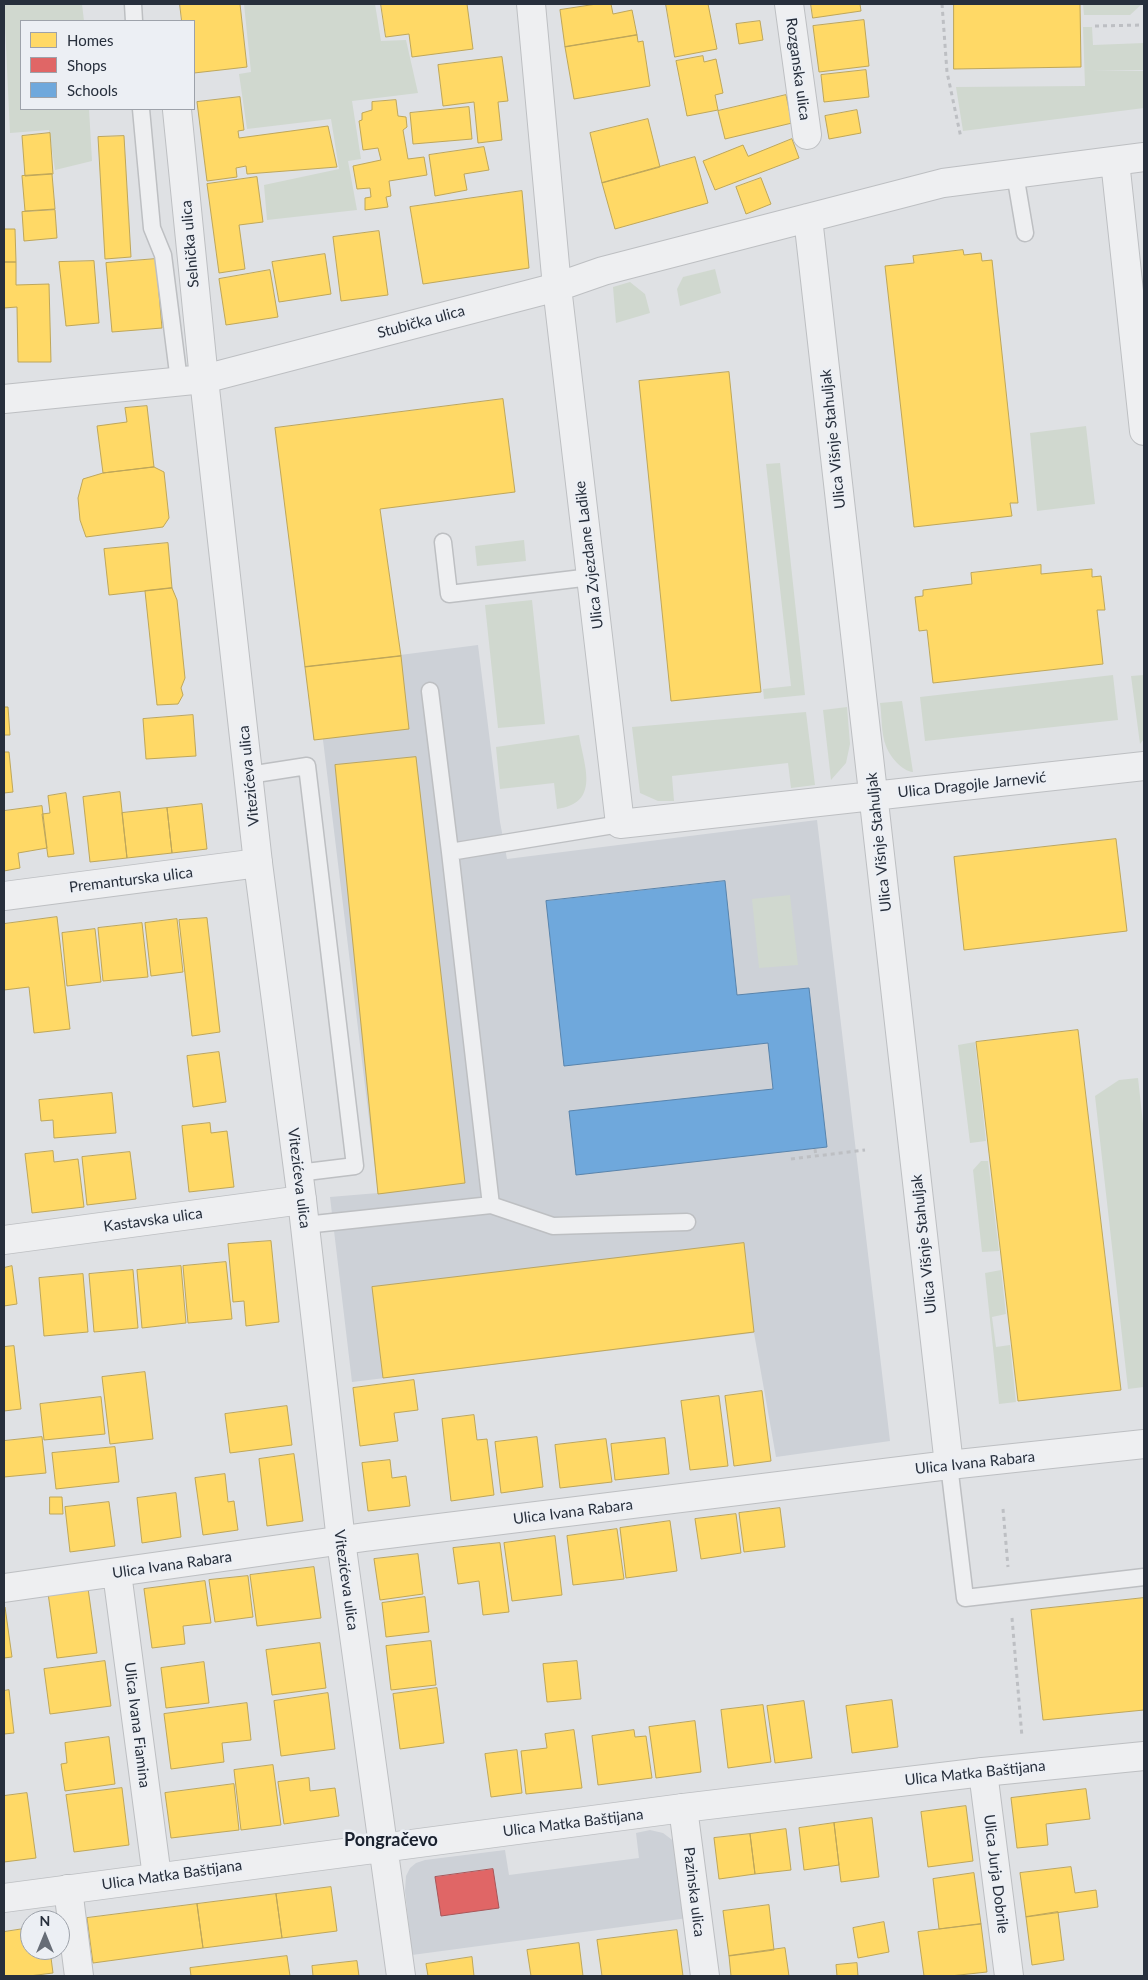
<!DOCTYPE html>
<meta charset="utf-8">
<style>
body{margin:0}
#map{position:relative;width:1148px;height:1980px;overflow:hidden;background:#dfe1e4;font-family:Lato,sans-serif}
canvas{display:block}
.frame{position:absolute;inset:0;border:5px solid #272f3c;pointer-events:none}
.legend{position:absolute;left:20px;top:20px;width:175px;height:90px;box-sizing:border-box;background:#eceff4;border:1px solid #9da2aa;margin:0;padding:6px 9px;list-style:none;font-size:15px;color:#272f3c}
.legend li{display:flex;align-items:center;gap:10px;height:25px}
.legend b{width:25px;border:1px solid #9da2aa}
.north{position:absolute;left:20px;top:1910px;width:50px;height:50px;box-sizing:border-box;background:#eceff4;border:1px solid #9da2aa;border-radius:50%;rotate:0deg;font-size:14px;font-weight:700;line-height:20px;text-align:center;color:#272f3c}
.north::after{content:'';display:block;margin:auto;width:18px;height:22px;background:#676d77;clip-path:polygon(50% 0,100% 100%,50% 72%,0 100%)}
</style>
<div id="map">
<canvas width="1148" height="1980"></canvas>
<div class="frame"></div>
<ul class="legend">
<li><b style="height:14px;background:#ffd966"></b>Homes</li>
<li><b style="height:14px;background:#e06666"></b>Shops</li>
<li><b style="height:14px;background:#6fa8dc"></b>Schools</li>
</ul>
<div class="north">N</div>
</div>
<script>
const ctx = document.querySelector('canvas').getContext('2d');
ctx.lineJoin = 'round';
function paint(path, color) {
  ctx.fillStyle = color;
  ctx.fill(path, 'evenodd');
}
function stroke(path, color, width, dash) {
  ctx.strokeStyle = color;
  ctx.lineWidth = width;
  ctx.lineCap = dash ? 'butt' : 'round';
  ctx.setLineDash(dash || []);
  ctx.stroke(path);
}
function label(font, color, halo, rows, align = 'center') {
  ctx.font = font + ' Lato,sans-serif';
  ctx.lineWidth = 5;
  ctx.setLineDash([]);
  ctx.textBaseline = 'middle';
  ctx.strokeStyle = halo;
  ctx.fillStyle = color;
  for (const [text, x, y, turn = 0] of rows) {
    ctx.save();
    ctx.translate(x, y);
    ctx.rotate((+turn || 0) * Math.PI / 180);
    ctx.textAlign = isNaN(turn) ? turn : align;
    if (halo) ctx.strokeText(text, 0, 0);
    ctx.fillText(text, 0, 0);
    ctx.restore();
  }
}
paint(new Path2D(`
 M478 645 500 822 507 859 817 820 890 1441 776 1457 754 1333 352 1382 330 1197 378 1193 314 666Z
 M650 1830 663 1833 675 1842 688 1918 412 1955 405 1891 406 1876 410 1868 416 1863 425 1860 505 1850 509 1875 639 1858 636 1833Z`), '#cdd1d7');
paint(new Path2D(`
 M4 4H82L84 21H21V109H89L92 161 55 170 49 130 10 133Z
 M244 4H375L381 41 406 40 418 93 352 101 361 159 348 161 357 210 267 220 264 185 339 169 331 119 247 129 239 74 251 72Z
 M1083 4H1142L1130 15H1084Z
 M1083 27H1092L1093 45 1144 43V70L1093 71H1144V108L963 131 956 87 1085 86Z
 M715 269 721 293 680 306 677 289 683 277Z
 M630 282 645 294 650 313 616 323 613 287Z
 M1086 426 1095 504 1037 511 1030 433Z
 M780 463 805 695 764 699 763 689 791 686 766 464Z
 M524 540 526 561 477 566 475 546Z
 M532 600 545 724 498 728 485 605Z
 M1113 675 1118 720 925 741 920 697Z
 M1144 675V739L1140 744 1131 676Z
 M902 701 913 772C902 771 890 757 886 746 881 734 882 716 880 703Z
 M847 707 850 744 846 763 831 780 823 710Z
 M806 712 815 785 791 788 788 763 672 776 674 801H658L640 793 632 727Z
 M579 735C584 766 601 803 557 809L554 783 500 789 496 747Z
 M790 895 798 965 759 968 752 899Z
 M975 1042 986 1141 970 1143 958 1045Z
 M1138 1078 1144 1133V1387L1128 1389 1095 1096 1119 1080Z
 M981 1161H988L999 1251 982 1252 973 1170Z
 M1001 1270 1006 1314 992 1317 996 1347 1010 1345 1016 1402 999 1404 985 1273Z`), '#d0d8cf');
const homes = new Path2D(`
 M180 4H240L247 67 194 73V21H182Z
 M381 4H467L473 49 412 57 409 34 386 37Z
 M597 4H611L613 14 632 10 637 35 565 47 560 10Z
 M666 4H708L717 49 675 57Z
 M811 4H860L861 11 813 18Z
 M954 4H1080L1081 67 954 69Z
 M864 20 869 66 819 72 813 26Z
 M760 21 763 40 739 44 736 24Z
 M637 35 638 42 643 41 650 86 574 99 565 47Z
 M703 56 704 62 716 59 723 93 715 95 718 110 687 116 676 61Z
 M502 57 508 101 498 102 502 140 478 143 474 102 443 106 438 65Z
 M866 70 869 97 824 102 821 75Z
 M786 95 792 123 725 139 718 111Z
 M240 97 244 130 238 131 239 138 328 126 337 167 247 174 246 166 236 168 237 177 207 181 197 102Z
 M396 100 398 116 406 117 407 127 403 130 408 159 424 157 427 175 389 181 391 196 386 197 388 207 365 210V198L371 197 370 188 357 189 353 166 381 160 378 148 363 150 359 121 362 120V113L372 110V102Z
 M469 107 472 139 413 144 410 113Z
 M857 110 861 133 829 139 825 116Z
 M648 119 660 167 602 183 590 133Z
 M50 133 53 174 25 176 22 136Z
 M124 136 131 257 105 259 98 137Z
 M792 139 799 158 715 190 703 161 743 145 748 156Z
 M484 147 489 170 464 174 467 190 435 196 429 155Z
 M695 157 708 203 615 229 602 183Z
 M52 174 55 209 25 211 22 176Z
 M257 177 263 222 239 225 245 269 219 273 207 184Z
 M761 178 771 204 746 214 736 187Z
 M522 191 529 268 423 284 410 207Z
 M55 210 57 238 24 241 22 212Z
 M4 229H15L16 262H4Z
 M379 231 388 295 341 301 333 237Z
 M963 250 964 255 981 253 982 261 992 260 1018 503H1010L1012 516 914 527 885 266 914 263 913 256Z
 M325 254 331 294 279 302 272 262Z
 M156 259 162 328 112 332 106 263Z
 M94 261 99 323 66 326 59 262Z
 M4 262H16V285L49 284 51 362H18L17 307 4 308Z
 M270 270 278 317 226 325 219 279Z
 M729 372 761 692 671 701 639 381Z
 M503 399 515 492 380 509 401 656 305 667 275 428Z
 M147 406 154 467 103 473 97 426 127 422 125 408Z
 M154 467 164 472 169 518 163 527 86 537 80 520 78 498 83 479 103 473Z
 M168 543 172 588 109 595 104 549Z
 M1041 565V574L1092 569V577L1101 576 1105 610H1097L1103 664 933 683 927 630 919 631 915 597 923 596V590L972 584 971 573Z
 M172 588 177 600 185 678 181 688 183 695 178 704 157 705 145 591Z
 M401 656 409 729 314 740 305 667Z
 M4 707H8L10 735H4Z
 M193 715 196 756 146 759 143 719Z
 M4 752H9L13 792 4 793Z
 M416 757 465 1183 378 1194 335 765Z
 M120 792 127 858 90 862 83 797Z
 M66 793 74 854 48 857 42 814 50 813 48 796Z
 M202 804 207 849 172 853 167 808Z
 M42 806 47 848 18 853 20 868 4 871V811Z
 M167 808 172 853 127 858 122 813Z
 M1116 839 1127 931 964 950 954 857Z
 M57 917 70 1029 34 1033 29 987 4 990V924Z
 M207 918 220 1032 192 1036 179 920Z
 M177 919 183 972 151 976 145 923Z
 M142 923 148 977 103 981 98 928Z
 M95 929 101 982 67 986 62 933Z
 M1078 1030 1121 1390 1018 1401 976 1042Z
 M219 1052 226 1102 193 1107 187 1056Z
 M112 1093 116 1133 54 1138 53 1120 41 1121 39 1100Z
 M210 1123 211 1133 227 1131 234 1187 189 1192 182 1126Z
 M53 1151 54 1162 78 1159 84 1207 32 1213 25 1154Z
 M130 1152 136 1199 87 1205 82 1157Z
 M271 1241 279 1322 246 1326 244 1301 233 1302 228 1244Z
 M744 1243 754 1332 383 1378 372 1287Z
 M226 1262 232 1319 188 1323 183 1266Z
 M12 1266 17 1304 4 1306V1268Z
 M181 1266 186 1323 142 1328 137 1270Z
 M133 1270 138 1328 94 1332 89 1274Z
 M83 1274 88 1332 44 1336 39 1278Z
 M14 1346 21 1409 4 1411V1347Z
 M145 1372 153 1439 110 1444 102 1377Z
 M414 1380 418 1410 394 1413 398 1441 360 1446 353 1388Z
 M762 1391 771 1461 734 1466 725 1396Z
 M719 1396 728 1466 690 1470 681 1401Z
 M101 1397 105 1434 44 1440 40 1404Z
 M287 1406 292 1445 230 1453 225 1414Z
 M474 1415 477 1440 487 1439 494 1495 451 1501 442 1419Z
 M42 1437 46 1473 4 1477V1441Z
 M537 1437 543 1487 501 1493 495 1442Z
 M665 1438 669 1474 615 1480 611 1444Z
 M606 1439 612 1482 560 1488 555 1445Z
 M115 1447 119 1482 56 1489 52 1453Z
 M294 1454 303 1521 267 1526 259 1459Z
 M390 1460 392 1478 406 1476 410 1506 368 1511 362 1463Z
 M225 1474 228 1502 234 1501 238 1530 203 1535 195 1478Z
 M176 1493 181 1537 142 1543 137 1498Z
 M50 1497H62L63 1514H50Z
 M109 1502 115 1546 70 1552 65 1507Z
 M780 1508 785 1547 744 1552 739 1513Z
 M736 1514 741 1553 701 1559 695 1519Z
 M670 1521 677 1571 626 1578 620 1528Z
 M617 1529 624 1579 573 1585 567 1536Z
 M555 1536 562 1595 512 1601 504 1543Z
 M500 1543 509 1612 483 1615 479 1581 458 1584 453 1548Z
 M418 1554 423 1594 380 1600 374 1559Z
 M314 1567 321 1618 257 1626 250 1575Z
 M248 1576 253 1617 215 1622 209 1580Z
 M205 1581 211 1623 183 1626 185 1644 152 1648 144 1589Z
 M88 1588 97 1653 57 1658 48 1593Z
 M425 1597 429 1632 386 1637 382 1603Z
 M1144 1598V1710L1043 1720 1031 1610Z
 M4 1607H5L12 1657 4 1658Z
 M431 1641 436 1685 391 1690 386 1646Z
 M320 1643 326 1688 272 1695 266 1650Z
 M105 1661 111 1706 50 1714 44 1669Z
 M577 1661 581 1699 547 1702 543 1664Z
 M204 1662 209 1703 166 1708 161 1668Z
 M437 1688 444 1743 400 1749 393 1694Z
 M9 1690 14 1733 4 1734V1691Z
 M328 1693 335 1749 281 1756 274 1701Z
 M892 1700 898 1747 852 1753 846 1706Z
 M804 1701 812 1758 775 1763 767 1706Z
 M247 1703 251 1740 222 1743 224 1762 171 1769 164 1714Z
 M763 1705 771 1762 728 1768 721 1710Z
 M695 1721 701 1772 656 1778 649 1727Z
 M574 1730 582 1788 526 1794 521 1751 547 1748 545 1734Z
 M634 1730 635 1737 646 1736 652 1778 598 1785 592 1736Z
 M109 1737 115 1784 65 1791 61 1764 67 1763 65 1743Z
 M517 1750 522 1793 491 1797 485 1754Z
 M273 1765 281 1825 241 1830 234 1770Z
 M309 1778 310 1791 335 1788 339 1816 284 1824 278 1782Z
 M234 1784 239 1830 171 1838 165 1793Z
 M122 1788 129 1845 74 1852 66 1795Z
 M1086 1789 1090 1819 1046 1824 1048 1845 1017 1848 1011 1798Z
 M27 1793 36 1858 4 1862V1796Z
 M966 1806 973 1861 928 1867 921 1812Z
 M872 1818 879 1877 841 1882 834 1823Z
 M834 1823 839 1865 804 1870 799 1828Z
 M786 1829 791 1870 755 1874 750 1834Z
 M750 1834 755 1874 719 1879 714 1838Z
 M1071 1867 1075 1893 1096 1890 1098 1907 1026 1917 1020 1873Z
 M974 1873 981 1924 939 1929 933 1879Z
 M331 1887 337 1931 282 1938 276 1894Z
 M276 1894 282 1938 203 1948 197 1904Z
 M197 1904 203 1948 93 1963 87 1918Z
 M769 1905 774 1950 729 1956 723 1911Z
 M1058 1912 1064 1960 1032 1965 1026 1917Z
 M884 1922 889 1952 858 1958 853 1928Z
 M981 1924 987 1972 950 1976H924L918 1932Z
 M30 1928V1950H50L53 1973 29 1976H4V1932Z
 M677 1930 683 1976H602L597 1940Z
 M579 1943 583 1976H531L527 1950Z
 M785 1948 789 1976H731L729 1956Z
 M287 1956 290 1976H191L190 1968Z
 M472 1957 474 1976H428L426 1964Z
 M357 1961 359 1976H313L312 1966Z
 M857 1963 858 1976H837L836 1965Z`);
paint(homes, '#ffd966');
stroke(homes, '#bea659', 1);
const shops = new Path2D(`
 M493 1869 499 1908 441 1916 435 1877Z`);
paint(shops, '#e06666');
stroke(shops, '#a85659', 1);
const schools = new Path2D(`
 M725 881 737 995 809 988 827 1147 576 1175 569 1111 773 1089 768 1043 564 1066 546 901Z`);
paint(schools, '#6fa8dc');
stroke(schools, '#5984ac', 1);
const service = new Path2D(`
 M133 4 134 21
 M141 109 152 228 163 255 179 381
 M1015 174 1025 233
 M443 542 449 594 591 577
 M430 691 450 852
 M249 775 307 766 355 1166 298 1173
 M491 1205 553 1226 687 1222
 M305 1225 491 1205 450 852 620 824
 M949 1465 965 1598 1144 1577`);
const minor = new Path2D(`
 M789 4 807 135
 M1144 157 943 183 603 271 557 287 620 824 1144 766
 M1115 161 1144 431
 M808 218 949 1465
 M4 399 204 379 177 110
 M4 896 258 863
 M4 1240 302 1200
 M117 1573 157 1877
 M4 1588 365 1537 949 1465 1144 1444
 M983 1772 1009 1976
 M683 1808 705 1976
 M68 1889 79 1976`);
const tertiary = new Path2D(`
 M4 1898 683 1808 983 1772 1144 1756
 M401 1976 341 1541 302 1200 258 863 204 379 557 287 531 4`);
stroke(service, '#bdbfc2', 19);
stroke(minor, '#bdbfc2', 30);
stroke(tertiary, '#bdbfc2', 30);
stroke(new Path2D(`
 M942 4 947 72 961 138
 M1095 26 1144 25
 M815 1149 816 1156
 M791 1159 865 1150
 M1003 1509 1008 1567
 M1012 1618 1022 1737`), '#bdbfc3', 3, [4, 4]);
stroke(service, '#eeeff1', 16);
stroke(minor, '#eeeff1', 28);
stroke(tertiary, '#eeeff1', 28);
label('15px', '#272f3c', '#eceff4', [
 ["Rozganska ulica",798,69,82],
 ["Selnička ulica",190,244,-95],
 ["Stubička ulica",421,322,-15],
 ["Ulica Višnje Stahuljak",833,439,-96],
 ["Ulica Zvjezdane Ladike",589,555,-97],
 ["Vitezićeva ulica",249,776,-96],
 ["Ulica Dragojle Jarnević",972,785,-6],
 ["Ulica Višnje Stahuljak",879,842,-96],
 ["Premanturska ulica",131,880,-7],
 ["Vitezićeva ulica",299,1178,83],
 ["Kastavska ulica",153,1220,-8],
 ["Ulica Višnje Stahuljak",924,1244,-96],
 ["Ulica Ivana Rabara",975,1463,-6],
 ["Ulica Ivana Rabara",573,1512,-7],
 ["Ulica Ivana Rabara",172,1565,-8],
 ["Vitezićeva ulica",346,1580,82],
 ["Ulica Ivana Fiamina",137,1725,83],
 ["Ulica Matka Baštijana",975,1773,-6],
 ["Ulica Matka Baštijana",573,1823,-7],
 ["Ulica Jurja Dobrile",996,1874,83],
 ["Ulica Matka Baštijana",172,1875,-8],
 ["Pazinska ulica",694,1892,83]
]);
label('bold 18px', '#19202d', '#eceff4', [
 ["Pongračevo",391,1840]
]);
</script>
